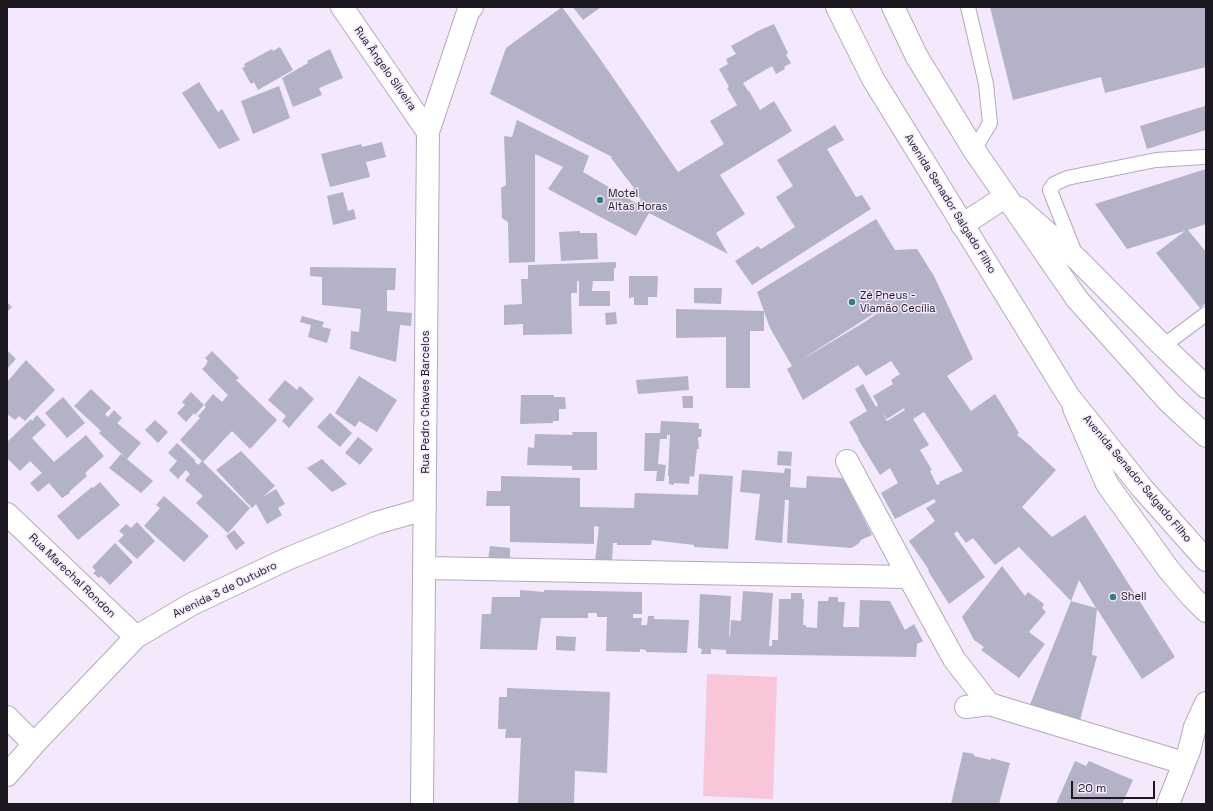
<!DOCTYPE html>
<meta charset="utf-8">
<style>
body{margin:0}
#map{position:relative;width:1213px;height:811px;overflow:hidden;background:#f3e8fc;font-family:"Space Grotesk",sans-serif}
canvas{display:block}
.frame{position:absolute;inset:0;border:8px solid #1b181f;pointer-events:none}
.scale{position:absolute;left:1071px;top:781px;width:84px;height:18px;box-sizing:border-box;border:2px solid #1b181f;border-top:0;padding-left:5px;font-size:12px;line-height:14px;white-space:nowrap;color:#1b181f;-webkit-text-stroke:3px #f3e8fc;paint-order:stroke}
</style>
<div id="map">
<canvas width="1213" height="811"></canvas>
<div class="frame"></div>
<div class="scale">20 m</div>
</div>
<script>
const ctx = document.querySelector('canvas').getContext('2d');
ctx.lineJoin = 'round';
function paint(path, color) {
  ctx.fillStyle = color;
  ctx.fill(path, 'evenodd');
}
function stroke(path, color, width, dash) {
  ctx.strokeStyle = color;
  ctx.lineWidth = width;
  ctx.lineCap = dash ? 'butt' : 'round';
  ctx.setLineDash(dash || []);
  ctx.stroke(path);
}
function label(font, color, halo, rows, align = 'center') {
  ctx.font = font + ' "Space Grotesk",sans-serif';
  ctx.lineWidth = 3;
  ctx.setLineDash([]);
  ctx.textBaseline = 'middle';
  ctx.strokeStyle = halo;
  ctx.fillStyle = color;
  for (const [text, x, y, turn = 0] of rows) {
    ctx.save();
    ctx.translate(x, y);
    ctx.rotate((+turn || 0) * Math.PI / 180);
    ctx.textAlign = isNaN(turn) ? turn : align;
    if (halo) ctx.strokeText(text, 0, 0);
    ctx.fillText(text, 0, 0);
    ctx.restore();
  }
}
paint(new Path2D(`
 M707 674 777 677 773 799 703 796Z`), '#f8c5d9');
paint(new Path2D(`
 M562 7 598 56 678 172 724 144 710 121 737 105 727 88 729 87 719 69 728 64 726 59 736 54 731 46 758 31 774 24 788 53 786 55 791 63 784 67 785 69 776 74 772 66 743 83 748 91H749L760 110 774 101 792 131 720 175 745 214 716 233 728 254 649 213 636 236 548 189 563 167 535 154V262L509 263 508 222 502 218 501 188 506 185 504 136 512 137 517 120 589 156 583 172 636 203 641 200 633 189 634 188 611 158 612 157 490 94 506 48Z
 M573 7H601L583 20Z
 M990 7H1206V67L1105 93 1101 77 1013 100Z
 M280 47 293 70 258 90 254 82 251 84 242 68 245 67 244 64 272 49 273 51Z
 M330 49 343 78 319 88 322 95 293 107 282 78 308 63 307 61Z
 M199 82 218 112 222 109 240 140 219 149 182 93Z
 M279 86 290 118 253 134 241 101Z
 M1205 106 1206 109V130L1147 149 1140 126Z
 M835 125 844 140 827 149 856 197 862 195 871 209 752 285 735 261 758 246 761 249 795 227 776 197 793 186 777 160Z
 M382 142 386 157 366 162 370 177 330 187 321 154 361 144 362 147Z
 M1206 169V224L1188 230 1206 252V303L1200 308 1156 253 1185 231 1127 249 1095 204Z
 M343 192 348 211 354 209 356 219 333 225 327 196Z
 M876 219 895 250 917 249 934 276 973 359 947 376 971 411 995 394 1019 433 1017 435 1033 448V449L1056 470 1022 507 1052 537 1085 515 1175 657 1142 679 1097 609 1092 655 1097 656 1080 720 1029 707 1071 601 1096 608 1079 580 1071 601 1019 547 995 565 973 538 966 543 957 531 954 534 985 577 949 604 928 571 929 570 909 541 935 521 926 508 936 502 934 499 895 519 881 493 898 483 890 468 880 475 858 439H859L849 422 867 411 855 389 863 384 876 407 878 405 873 396 893 384 891 380 900 374 891 361 866 376 858 365 803 400 787 369 792 366 770 328 757 292ZM917 286 863 323 798 362ZM904 408 905 410 887 421 882 412 887 419ZM924 412 963 471 939 482 940 484 937 485 930 471 932 470 920 450 929 445 913 419Z
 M580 231V233H597L598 259 561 261 559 232Z
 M616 262V268H614V281H593L592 291H610V306H579V281H577V293H571L572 334 523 335V324L504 325V305L522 304 521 279H528V265Z
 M310 267 396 268 395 290H387V311L412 313 411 326 400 325 396 362 350 349 351 331 359 332 361 309 322 305V277L310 276Z
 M629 276H658L657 297H648V305H634V297L629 298Z
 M694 288H722L721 304 694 303Z
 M7 302 12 307 7 312Z
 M676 309 764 311V331H750V388H726V337L676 338Z
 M616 312 617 324 606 325 605 313Z
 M302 316 324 322 322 327 331 329 327 343 308 337 311 325 300 322Z
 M7 350 16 359 7 369Z
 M212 351 239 378 236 380 277 420 250 449 232 431 203 462 250 508 228 533 196 503 203 496 185 480 190 474 186 470 178 479 169 470 177 461 168 453 177 443 196 461H194L198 465 202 461 180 440 200 418 198 416 206 407 204 405 195 415 194 413 186 422 177 413 185 405 182 402 191 392 204 405 213 394 222 402 228 395 202 369 207 364 206 363 208 361 205 358Z
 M26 360 55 390 25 421 19 416 15 420 7 414V382Z
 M359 376 397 400 377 432 359 421 355 427 335 413Z
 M688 376 689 390 638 394 636 380Z
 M285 380 297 390 300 386 314 399 289 428 282 421 286 416 268 400Z
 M91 389 111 408 105 414 108 417 114 410 122 418 117 423 141 443 127 459 99 433 101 431 74 406Z
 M521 395H554V397H565L566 409H559V421H553V423L520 424Z
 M682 396H693V408H683Z
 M63 397 85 423 67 438 45 413Z
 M330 413 352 433 340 447 317 427Z
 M37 415 46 425 32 438 54 462 86 435 104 456 85 473 87 476 69 492 70 493 62 498 49 483 38 492 30 483 42 473 30 461 20 471 7 458V442L31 419 32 421Z
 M155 420 168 432 158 443 145 430Z
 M661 421 699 423V429H702L701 437H698L699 449H697L694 477 690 476 689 484 674 483V485L669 484V476H668L670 435H667V439H660L658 464 666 465 664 481H656L657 471H644L645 433H660Z
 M572 432H597V470H572V466L527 465 528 447 534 448 535 434 573 435Z
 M358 437 373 449 360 465 345 453Z
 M241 451 275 486 263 497 276 489 285 504 278 508 282 515 267 524 256 504 252 508 216 470Z
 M778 451 792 452 791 466 777 465Z
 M121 454 153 481 141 493 109 468Z
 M322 459 347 484 332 492 307 468Z
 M785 468 791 469 790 487 806 488 807 476 843 478 872 535 861 540 858 544 851 548 787 543 789 500H783L785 501 782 543 755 540 760 494 740 492 742 470 784 473Z
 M699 474 733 476 728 549 694 547V545L652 540 651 545H617V543H613L612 561H595L599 527 594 526V544L510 542V506H486L487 491H501V476L580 478V507L634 508 635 493 698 495Z
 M100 482 120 505 78 540 57 516 92 487 93 488Z
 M164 496 209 536 184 562 144 526 160 508 156 505Z
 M137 522 155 541 137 559 118 541 124 535 119 531 126 524 131 528Z
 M234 530 245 543 236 550 226 536Z
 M115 543 133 562 110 585 101 576 99 578 93 573 96 571 92 567Z
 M490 546 510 548V560L488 561Z
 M1002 566 1025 596 1028 592 1044 604 1042 608 1046 612 1029 632 1045 644 1019 678 981 650 984 647 974 640 962 617Z
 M520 590 544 592V590L642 592V614H633V618H642L641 625H647L648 616H654V619L689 620 687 653 646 652V650L640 649V652L606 651 607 617H597V613H588V618H541L537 650 480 649 482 614H491L492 597H520Z
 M743 591 773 593 769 646H772V640H778L779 599H791V593H802V599H804L803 625H806V627L817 628 818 601H828L829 597H838V602H845L843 627H859L860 600 890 601 905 630 914 624 923 641 917 644 916 657 729 654H726V650L711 649V654H701L702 649 698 648 700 594 731 596 729 636 730 637 731 620 741 621Z
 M556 636 576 637 575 651 556 650Z
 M507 688 610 692 607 773 575 771 574 804H518L521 738H505L506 729H498L499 697H507Z
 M963 752 974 754V756L991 760V758L1010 763 999 804H951Z
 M1075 761 1086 766 1089 761 1133 780 1122 804H1056Z`), '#b3b2c7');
const service = new Path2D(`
 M968 7 986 84 990 123 974 150
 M1075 253 1053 198 1050 190 1054 184 1067 178 1156 160 1204 157
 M1163 346 1206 314`);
const minor = new Path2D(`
 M342 7 428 132
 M962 225 1005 197
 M847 461 909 577 954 659 989 704
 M7 514 136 637
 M425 568 909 577
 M966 707 989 704 1184 763
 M7 717 34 744
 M7 775 34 744 136 637 192 604 287 559 376 523 425 509
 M422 804 428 132 468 12 472 7`);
const secondary = new Path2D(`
 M1019 208 1077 259 1163 346 1206 387
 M1074 408 1107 484 1169 570 1192 597 1206 611
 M1168 804 1189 751 1195 727 1206 703`);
const primary = new Path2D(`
 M837 7 873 79 1069 397 1142 488 1206 560
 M893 7 917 57 974 150 1077 299 1169 402 1206 436`);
stroke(service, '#b4a9bd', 16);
stroke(minor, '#b4a9bd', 24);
stroke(secondary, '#b4a9bd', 24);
stroke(primary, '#b4a9bd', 24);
stroke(service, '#fff', 14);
stroke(minor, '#fff', 22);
stroke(secondary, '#fff', 22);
stroke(primary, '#fff', 22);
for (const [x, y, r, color] of [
 [600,200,4,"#337c7f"],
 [852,302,4,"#337c7f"],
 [1113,597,4,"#337c7f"]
]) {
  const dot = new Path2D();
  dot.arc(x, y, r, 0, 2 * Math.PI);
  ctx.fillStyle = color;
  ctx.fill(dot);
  stroke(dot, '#f3e8fc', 1.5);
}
label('11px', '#1b181f', '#f3e8fc', [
 ["Rua Ângelo Silveira",385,69,55],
 ["Avenida Senador Salgado Filho",950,204,58],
 ["Rua Pedro Chaves Barcelos",426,402,-90],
 ["Avenida Senador Salgado Filho",1137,479,50],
 ["Rua Marechal Rondon",72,576,44],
 ["Avenida 3 de Outubro",225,590,-26]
]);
label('11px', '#1b181f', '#f3e8fc', [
 ["Motel",608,194],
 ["Altas Horas",608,207],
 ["Zé Pneus -",860,296],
 ["Viamão Cecília",860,309],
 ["Shell",1121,597]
], 'left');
</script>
